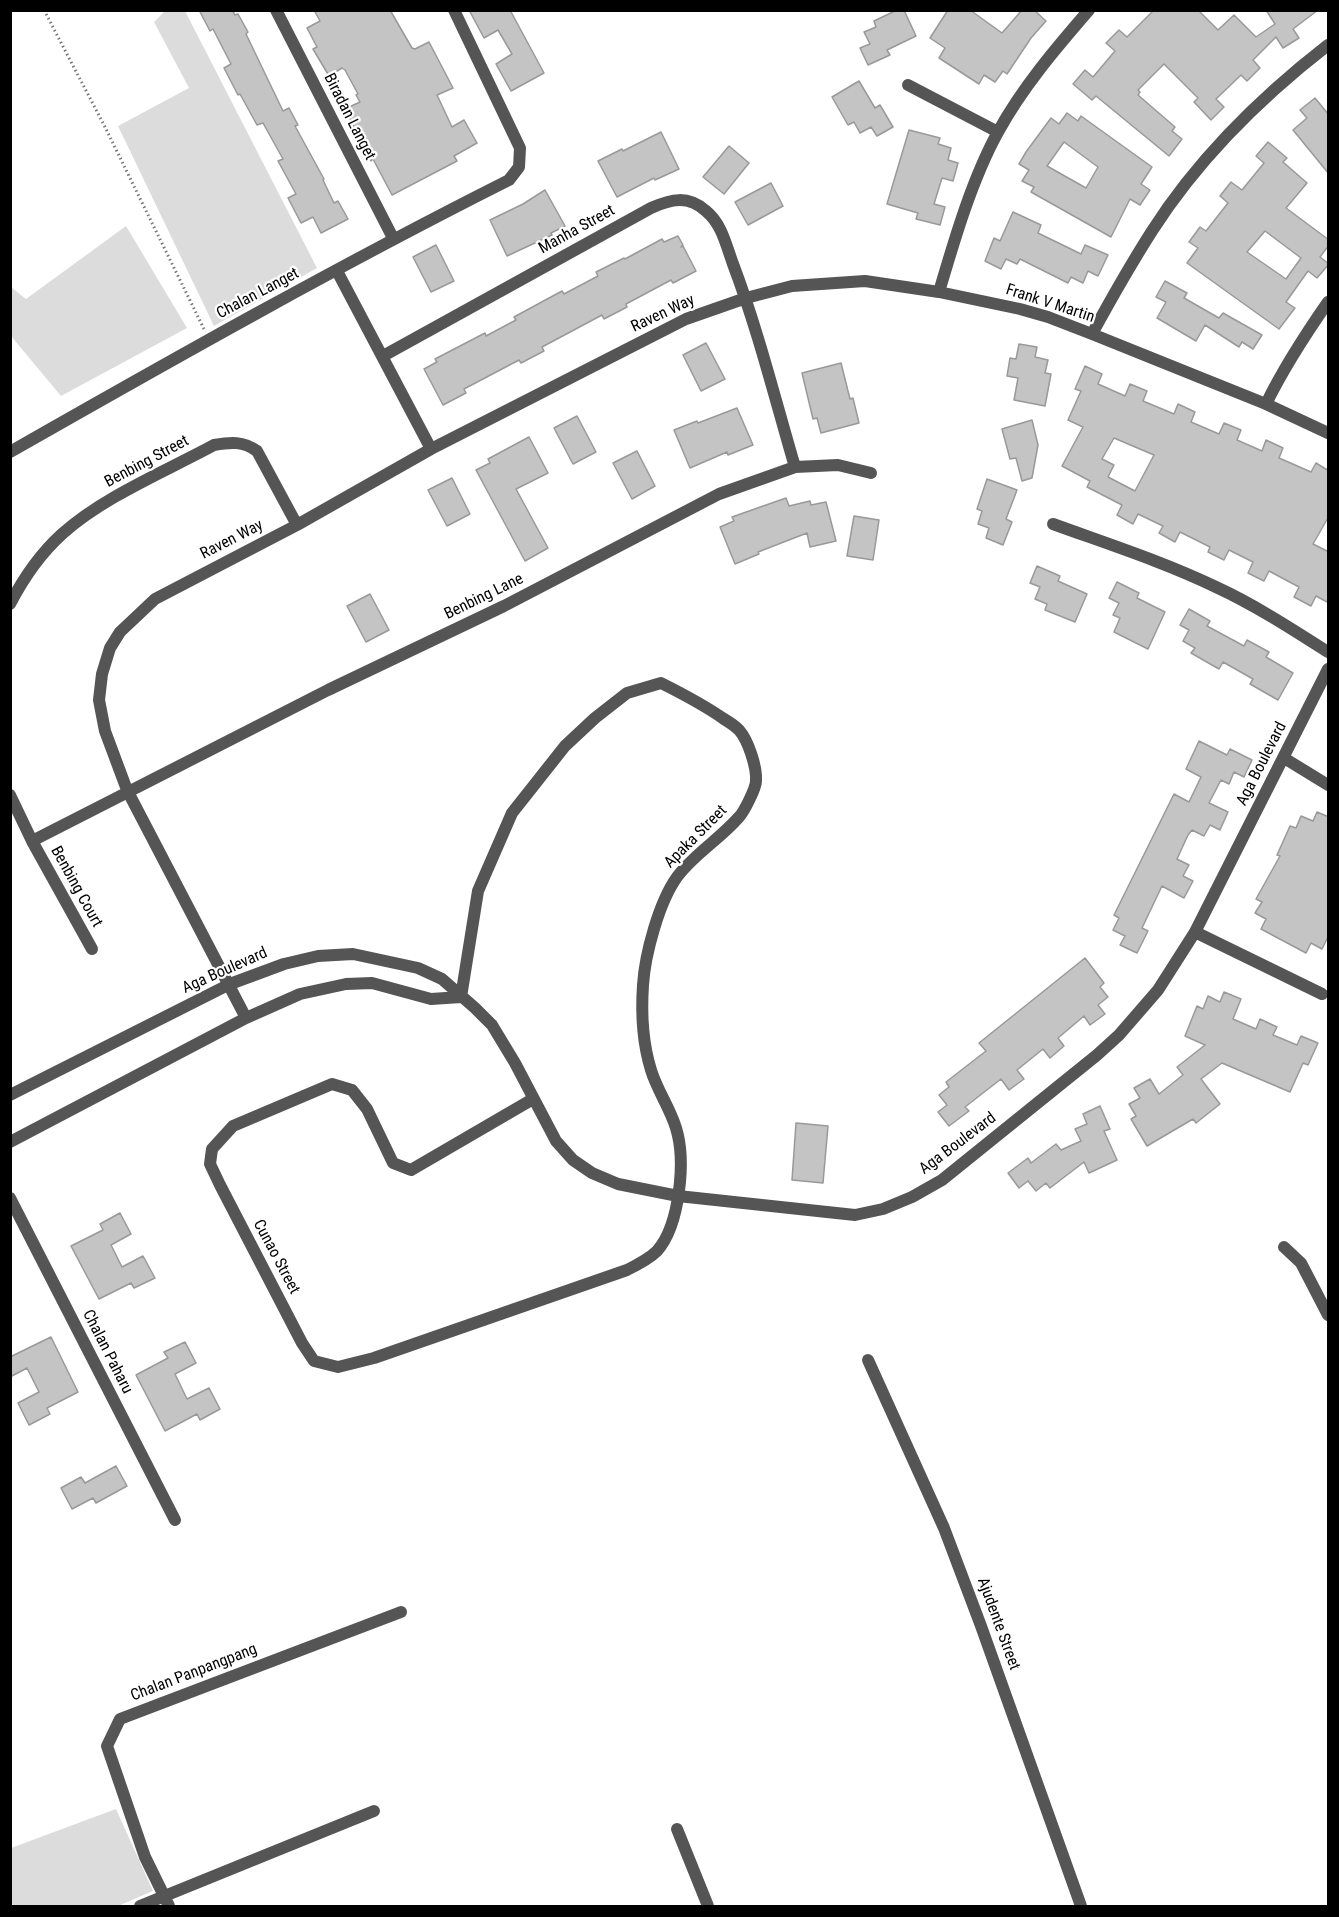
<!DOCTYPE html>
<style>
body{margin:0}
#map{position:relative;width:1339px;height:1917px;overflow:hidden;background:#fff;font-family:"Roboto Condensed",sans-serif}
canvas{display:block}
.frame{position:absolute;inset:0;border:12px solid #000;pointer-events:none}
</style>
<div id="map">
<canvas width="1339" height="1917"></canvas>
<div class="frame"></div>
</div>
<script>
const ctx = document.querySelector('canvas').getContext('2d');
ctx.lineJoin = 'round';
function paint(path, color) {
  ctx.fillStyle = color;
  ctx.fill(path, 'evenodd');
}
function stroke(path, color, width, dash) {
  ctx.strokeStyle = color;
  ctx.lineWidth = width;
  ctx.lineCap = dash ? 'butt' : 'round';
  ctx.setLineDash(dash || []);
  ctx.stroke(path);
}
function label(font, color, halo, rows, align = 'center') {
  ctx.font = font + ' "Roboto Condensed",sans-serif';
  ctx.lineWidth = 4.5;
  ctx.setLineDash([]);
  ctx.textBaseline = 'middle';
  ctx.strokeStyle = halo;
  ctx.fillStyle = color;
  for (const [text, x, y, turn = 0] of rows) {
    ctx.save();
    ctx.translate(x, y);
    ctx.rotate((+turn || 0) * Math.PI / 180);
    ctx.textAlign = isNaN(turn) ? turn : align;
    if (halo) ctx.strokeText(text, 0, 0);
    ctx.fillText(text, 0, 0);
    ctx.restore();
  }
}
paint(new Path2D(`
 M165 11H185L317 268 214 326 118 126 189 88 154 22Z
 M126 226 187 328 61 396 11 336V287L26 299Z
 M116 1809 153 1891 118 1906H11V1848Z`), '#dcdcdc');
const building = new Path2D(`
 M199 10H232L235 15 238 14 248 32 246 34 283 111 289 108 298 125 295 126 324 179 323 180 334 203 338 201 348 219 321 233 313 217 301 223 288 198 296 194 278 161 283 159 263 123 257 125 240 94 238 95 224 68 231 64 213 29 210 31Z
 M314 10H390L412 48 415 49 429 42 453 88 437 95 452 127 464 120 477 143 454 156 457 161 392 195 373 159 371 161 345 109 360 102 356 95 358 94 345 70 342 68 329 76 313 49 317 47 307 28 320 21Z
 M469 10H510L544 73 511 91 496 64 512 54 498 30 484 38Z
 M897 10H904L916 36 887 50 890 55 868 65 860 48 870 44 864 32 876 27 874 21Z
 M948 10H970L1002 33 1022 10H1034L1046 21 1031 38 1007 74 1003 71 995 82 984 75 979 84 939 58 945 48 930 38Z
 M1154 10H1198L1218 30 1234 15 1256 37 1275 24 1266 10H1318L1293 29 1299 38 1283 48 1276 37 1253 60 1260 68 1247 81 1241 75 1216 99 1224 107 1211 120 1194 102 1198 98 1164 64 1138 90 1140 92 1138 95 1175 127 1172 131 1182 139 1169 156 1096 96 1092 100 1073 84 1085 70 1093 77 1115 51 1106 43 1119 30 1127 37Z
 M859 81 875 108 880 105 893 127 877 136 871 127 860 133 854 122 848 125 832 97Z
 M1315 98 1329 115V174L1293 130 1307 118 1300 110Z
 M1067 113 1078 121 1081 116 1152 167 1141 184 1150 190 1140 205 1130 199 1111 237 1031 192 1034 187 1022 181 1029 170 1019 164 1026 152 1051 118 1059 124ZM1064 142 1098 167 1086 188 1047 166Z
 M909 130 940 138 938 144 951 148 948 160 958 163 953 181 942 178 934 204 945 207 940 225 916 219 918 213 887 204Z
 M661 132 679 169 655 180 654 178 617 197 598 161 622 149 623 151Z
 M1268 142 1287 158 1283 162 1307 183 1286 208 1329 240V245L1320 257 1329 264 1317 278 1308 271 1286 302 1295 308 1279 329 1187 263 1198 248 1189 242 1200 227 1206 231 1228 203 1220 196 1231 182 1242 190 1264 163 1256 156ZM1265 231 1301 258 1286 279 1247 252Z
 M729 146 749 163 724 194 703 177Z
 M771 183 783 206 748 225 735 202Z
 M545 190 565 226 551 233 552 235 507 256 490 220 523 204Z
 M1013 212 1041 225 1038 233 1081 254 1085 245 1108 255 1098 276 1088 271 1083 283 1071 277 1068 283 1020 259 1017 264 1006 259 1001 269 985 261 994 238 1000 241Z
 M678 236 683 245 681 247 683 246 696 271 673 283 671 280 626 304 627 307 604 319 602 315 542 347 544 351 521 363 519 360 464 389 466 393 443 405 424 369 437 362 435 359 485 333 486 336 516 320 514 317 562 291 564 294 598 276 596 272 624 258 625 259 662 239 664 242Z
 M436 245 454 281 431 292 413 257Z
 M1165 281 1187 293 1184 298 1219 318 1223 313 1262 335 1253 349 1242 342 1239 347 1205 325 1196 341 1157 318 1166 302 1156 297Z
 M706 343 725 379 701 391 683 355Z
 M1019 344 1037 347 1035 357 1048 360 1045 373 1051 374 1045 406 1014 400 1018 378 1007 376 1010 358 1016 359Z
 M841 363 850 399 853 398 859 423 821 433 817 418 813 419 802 373Z
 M1085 366 1102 374 1098 384 1125 396 1130 384 1147 391 1143 401 1174 414 1178 404 1195 412 1191 422 1219 434 1224 423 1241 430 1237 440 1262 451 1266 440 1283 448 1279 458 1311 472 1316 463 1329 471V516L1313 544 1329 552V603L1316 596 1311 606 1294 597 1299 587 1269 571 1264 581 1248 573 1253 562 1229 550 1224 560 1208 552 1210 547 1180 532 1175 542 1159 533 1163 526 1138 514 1133 524 1117 515 1122 505 1087 487 1090 481 1062 466 1083 427 1068 420 1081 391 1075 389ZM1114 438 1154 455 1135 491 1108 477 1114 465 1102 459Z
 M737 408 753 445 728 455 727 452 690 468 674 430 697 421 698 423Z
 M577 416 596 452 573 464 554 428Z
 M1032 420 1038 445 1032 478 1022 481 1016 458 1010 459 1002 429Z
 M529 437 548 473 516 489 548 548 525 561 476 470 490 463 488 459Z
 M637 451 655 486 632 499 613 463Z
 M452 478 470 514 447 526 428 490Z
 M987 479 1017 490 1006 519 1012 522 1003 545 986 538 989 528 978 524 982 511 977 509Z
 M786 498 789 506 810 501 811 505 826 502 836 541 810 547 807 533 758 552 759 554 735 564 720 527 734 521 732 517Z
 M854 516 879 520 873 560 847 556Z
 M1037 566 1060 576 1058 581 1087 594 1075 622 1045 610 1047 604 1035 599 1040 587 1030 583Z
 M1117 582 1139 593 1137 598 1165 612 1148 649 1114 632 1120 618 1113 615 1119 603 1109 598Z
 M370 594 389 630 366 642 347 606Z
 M1189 609 1210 621 1207 626 1244 646 1247 640 1269 652 1266 657 1293 673 1278 700 1250 684 1253 679 1223 662 1219 669 1191 653 1195 648 1183 641 1189 630 1180 625Z
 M1199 741 1227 755 1230 749 1252 760 1244 777 1234 772 1229 784 1221 780 1209 803 1228 812 1220 830 1210 825 1204 836 1192 830 1188 835 1177 859 1189 865 1183 876 1193 881 1184 898 1162 886 1142 928 1148 931 1137 953 1120 945 1125 936 1113 930 1119 918 1114 915 1174 794 1189 802 1201 777 1186 769Z
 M1317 812 1329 817V935L1322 949 1311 943 1306 953 1261 929 1266 919 1255 913 1262 902 1256 899 1280 856 1277 855 1290 826 1296 828 1301 816 1313 821Z
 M1085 958 1104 983 1100 987 1108 997 1098 1005 1105 1014 1090 1025 1084 1016 1058 1038 1064 1046 1050 1058 1043 1049 1017 1070 1024 1079 1009 1090 1001 1079 965 1107 969 1111 949 1126 938 1112 947 1105 939 1095 949 1087 946 1082 986 1051 979 1043Z
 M1224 992 1241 999 1233 1019 1256 1029 1260 1019 1277 1027 1273 1035 1297 1045 1301 1036 1318 1043 1308 1065 1303 1063 1290 1092 1222 1063 1201 1079 1220 1104 1196 1123 1193 1119 1147 1146 1131 1119 1136 1116 1129 1104 1140 1098 1134 1088 1150 1079 1159 1094 1183 1075 1177 1067 1205 1045 1185 1036 1197 1006 1203 1009 1208 996 1220 1002Z
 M1100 1106 1110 1129 1104 1131 1117 1160 1089 1173 1084 1162 1050 1188 1046 1183 1036 1191 1028 1181 1019 1188 1008 1173 1028 1158 1031 1163 1056 1144 1061 1150 1081 1141 1075 1129 1087 1124 1083 1114Z
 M796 1123 828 1126 823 1183 792 1180Z
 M120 1213 131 1234 111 1245 122 1267 143 1256 155 1278 134 1288 131 1283 99 1299 71 1246 103 1230 100 1224Z
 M51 1337 78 1392 47 1408 50 1414 29 1425 18 1403 39 1392 27 1368 10 1377V1357Z
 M185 1342 196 1363 175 1374 187 1399 209 1388 220 1409 200 1420 197 1414 165 1431 136 1375 168 1358 164 1352Z
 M116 1466 127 1486 96 1503 93 1498 72 1509 61 1488 81 1477 85 1483Z`);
paint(building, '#c4c4c4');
stroke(building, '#999', 1.5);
stroke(new Path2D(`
 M44 10 105 127 204 329`), '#777', 3, [1.5, 3]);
stroke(new Path2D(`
 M276 10 393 238
 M908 85 998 132
 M337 271 431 449
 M939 292C954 241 972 179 998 132 1022 88 1056 48 1089 10
 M1092 334C1111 299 1131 264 1152 231 1198 159 1261 97 1328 45
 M1266 404C1284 367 1305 335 1328 302
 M10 452C175 358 340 265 509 180L519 167 520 148 454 10
 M795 467 838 465 871 473
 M1053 524C1108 544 1164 562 1216 587 1255 605 1292 629 1328 652
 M10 604C23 579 41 553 62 534 103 497 166 471 214 445 231 442 243 441 257 451L297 525
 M1284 758 1328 785
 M10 795 32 841 92 949
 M32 841 328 690 504 606 719 494 795 467C775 399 758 330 733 264 726 245 722 224 706 211 688 195 671 199 651 208L383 356
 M1195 932 1322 994
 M461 997 478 891 512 813 565 746 595 718 627 693 661 683C683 694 704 705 724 719 729 722 735 726 739 730 748 740 757 767 756 781 756 788 744 812 739 817 720 839 694 854 677 877 659 902 645 954 643 985 641 1014 642 1041 651 1070 657 1090 670 1108 676 1128 686 1160 680 1225 657 1251 649 1259 637 1265 627 1270L374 1358 338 1367 314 1361 302 1343 220 1185 210 1164 212 1149 233 1126 332 1084 352 1090 367 1109 393 1163 411 1170 533 1099
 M246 1018 127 790 105 731 99 700 102 674 110 648 120 632 155 599 297 525 431 449 686 319 746 298 792 286 865 281 939 292 1020 309 1048 317 1092 334 1266 404 1328 433
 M10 1095 230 984 284 964 318 956 353 954 418 968 442 979 475 1008 492 1025 515 1063 556 1141 573 1160 592 1173 618 1184 678 1196 855 1215 883 1209 912 1197 942 1180 1097 1055 1119 1035 1158 990 1195 932 1328 669
 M10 1142 246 1018 300 994 346 984 372 983 431 999 461 997
 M10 1198 175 1520
 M1284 1247 1301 1263 1328 1315
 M868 1360 944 1528 981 1626 1081 1906
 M677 1829 708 1906
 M140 1906 374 1811
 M169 1906 145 1857 107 1746 120 1719 401 1612`), '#555', 12);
label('16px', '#000', '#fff', [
 ["Biradan Langet",349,117,63],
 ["Manha Street",577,230,-29],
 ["Chalan Langet",258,294,-28],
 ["Frank V Martin",1050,304,18],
 ["Raven Way",663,314,-25],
 ["Benbing Street",147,462,-28],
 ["Raven Way",232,540,-27],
 ["Benbing Lane",484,597,-26],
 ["Aga Boulevard",1262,764,-63],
 ["Apaka Street",696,837,-45],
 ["Benbing Court",76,887,61],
 ["Aga Boulevard",225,971,-24],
 ["Aga Boulevard",958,1144,-37],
 ["Cunao Street",276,1257,62],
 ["Chalan Paharu",107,1352,63],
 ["Ajudente Street",998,1624,70],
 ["Chalan Panpangpang",194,1673,-21]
]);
</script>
